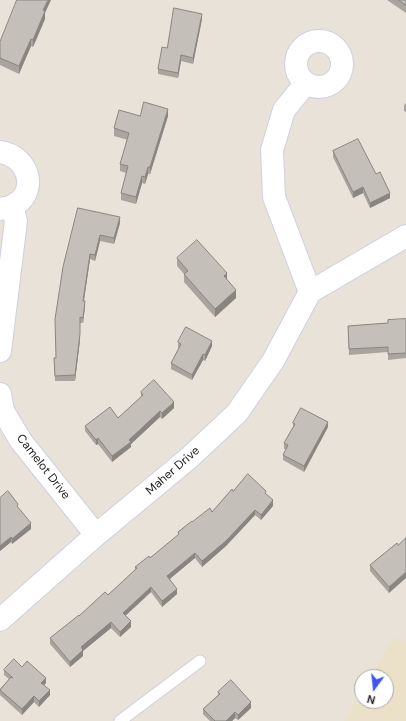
<!DOCTYPE html>
<style>
body{margin:0}
#map{position:relative;width:406px;height:721px;overflow:hidden;background:#e9e2d8;font-family:"DM Sans",sans-serif}
canvas{display:block}
.north{position:absolute;left:354px;top:669px;width:40px;height:40px;box-sizing:border-box;background:#fff;border:1px solid #a8a8a8;border-radius:50%;rotate:195deg;font-size:11px;font-weight:700;line-height:16px;text-align:center;color:#262626}
.north::after{content:'';display:block;margin:auto;width:14px;height:18px;background:#3e56f0;clip-path:polygon(50% 0,100% 100%,50% 72%,0 100%)}
</style>
<div id="map">
<canvas width="406" height="721"></canvas>
<div class="north">N</div>
</div>
<script>
const ctx = document.querySelector('canvas').getContext('2d');
ctx.lineJoin = 'round';
function paint(path, color) {
  ctx.fillStyle = color;
  ctx.fill(path, 'evenodd');
}
function stroke(path, color, width, dash) {
  ctx.strokeStyle = color;
  ctx.lineWidth = width;
  ctx.lineCap = dash ? 'butt' : 'round';
  ctx.setLineDash(dash || []);
  ctx.stroke(path);
}
function label(font, color, halo, rows, align = 'center') {
  ctx.font = font + ' "DM Sans",sans-serif';
  ctx.lineWidth = 3;
  ctx.setLineDash([]);
  ctx.textBaseline = 'middle';
  ctx.strokeStyle = halo;
  ctx.fillStyle = color;
  for (const [text, x, y, turn = 0] of rows) {
    ctx.save();
    ctx.translate(x, y);
    ctx.rotate((+turn || 0) * Math.PI / 180);
    ctx.textAlign = isNaN(turn) ? turn : align;
    if (halo) ctx.strokeText(text, 0, 0);
    ctx.fillText(text, 0, 0);
    ctx.restore();
  }
}
paint(new Path2D(`
 M394 637 406 641V721H344L362 691V701H386V677H370Z`), '#eae1c8');
const lane = new Path2D(`
 M120 721 200 661`);
const street = new Path2D(`
 M296 64a23 23 0 1 1 46 0a23 23 0 1 1-46 0Z
 M306 83 284 110 272 150 274 197 310 292
 M0 152C30 156 39 194 12 206 9 208 4 208 0 209
 M310 292 406 236
 M0 351 16 221 12 206
 M0 394 3 411 21 441 96 535
 M0 620 96 535 189 458 237 413 273 361 310 292`);
stroke(lane, '#ced0df', 13);
stroke(street, '#ced0df', 24);
stroke(lane, '#fff', 11);
stroke(street, '#fff', 22);
paint(new Path2D(`
 M387 0H406V13Z
 M45 13V19L33 47 31 46 19 74 0 65V42Z
 M202 19 193 64 181 61 178 78 158 74V69L167 48Z
 M406 103V112L404 111V105Z
 M140 116H168L150 174H148L145 184 142 183 136 204 121 200V193L126 173 120 171V164L128 140 114 136V128Z
 M333 151 376 174 390 198 370 208 363 193 353 198 333 157Z
 M78 208 120 223 114 244 100 241 95 261 90 259 84 301 85 306 83 323H80V340L75 381H55L54 358H56Z
 M177 258 227 281 236 298 215 317 184 282V274L177 266Z
 M406 319V358L388 360V352L349 355 348 326 388 323Z
 M178 342 212 346 205 361 203 360 192 380 171 369V363L179 348H178Z
 M141 392 174 408 162 419 160 417 131 444V447L112 462 98 444 96 445 85 431V426L118 418 141 397Z
 M293 423 328 427 304 472 283 460V455L286 449H284V443L293 427Z
 M233 491 266 494 273 506 261 520 255 515 226 546 202 567 195 558 170 579 177 594 162 607 151 592 125 616 131 627 120 637 111 628 83 651V656L70 667 50 644V638L108 595 135 570V567L150 558 178 535V532L192 522 212 512Z
 M0 498 18 508 31 529 12 544 11 542 0 551Z
 M397 543 389 593 370 571V565Z
 M22 667 46 683 44 685 50 695 39 707 34 702 22 715 0 695V689L9 679 4 675V670Z
 M218 692 251 708 238 720 235 718 232 721H210L203 714V709L218 695Z`), '#a9a49e');
paint(new Path2D(`
 M48 0H51L45 13V19L33 47V40L43 10Z
 M202 14V19L193 64V58Z
 M31 39V46L19 74V66Z
 M181 55V61L178 78V73Z
 M168 109V116L150 174V167Z
 M148 167V174L145 184V177Z
 M142 176V183L136 204V197Z
 M363 187V193L353 198V192Z
 M390 193V198L370 208V203Z
 M120 217V223L114 244V238Z
 M100 235V241L95 261V255Z
 M90 254V259L83 306V301Z
 M227 273V281L224 276Z
 M236 290V298L215 317V309Z
 M85 301V306L83 323V318Z
 M80 334V340L75 381V375Z
 M212 341V346L205 361V355Z
 M203 354V360L192 380V375Z
 M174 402V408L162 419V413Z
 M160 411V417L131 444V447L112 462V456Z
 M328 422V427L304 472V466Z
 M98 438V444L96 445V440Z
 M273 500V506L261 520V515Z
 M255 510V515L226 546 202 567V561Z
 M31 523V529L12 544V539Z
 M11 537V542L0 551V546Z
 M195 553V558L167 581V576Z
 M406 572V578L389 593V587Z
 M151 587V592L123 618V613Z
 M177 589V594L162 607V601Z
 M131 621V627L120 637V632Z
 M111 622V628L83 651V656L70 667V662L81 647Z
 M46 678V683L41 688V683Z
 M50 690V695L39 707V701Z
 M34 696V702L22 715V709Z
 M251 702V708L238 720V715Z
 M235 712V718L232 721H226Z`), '#898681');
const building = new Path2D(`
 M17 0H48L43 10 45 11 33 40 31 39 19 66 0 58V42Z
 M399 0H406V5Z
 M174 8 202 14 193 58 181 55 178 73 158 69 162 47 167 48Z
 M144 102 168 109 150 167H148L145 177 142 176 136 197 121 193 128 166 120 164 129 133 114 128 119 110 140 116Z
 M358 139 376 174 380 172 390 193 370 203 363 187 353 192 333 151Z
 M78 208 120 217 114 238 100 235 95 255 90 254 83 301H85L83 318 80 317V334L75 375 55 376 54 358H56L55 319 63 267Z
 M197 240 227 273 224 276 236 290 215 309 184 274 188 271 177 258Z
 M406 319V353L388 354V347L349 349 348 326 388 323V320Z
 M186 327 212 341 205 355 203 354 192 375 171 363 181 344 178 342Z
 M154 380 174 402 162 413 160 411 129 440 131 442 112 456 98 438 96 440 85 426 110 407 118 418 143 395 141 392Z
 M301 408 328 422 304 466 283 455 288 445 284 443 295 424 293 423Z
 M248 474 266 491 265 493 273 500 261 515 255 510 226 541 202 561 195 553 167 576 177 589 162 601 151 587 123 613 131 621 120 632 111 622 81 647 83 650 70 662 50 638 79 615V616L105 592 108 595 137 568 135 567 149 556 150 558 179 534 178 532 192 521V522L210 508 212 512 232 489 233 491Z
 M8 491 18 504 17 506 31 523 12 539 11 537 0 546V498Z
 M406 538V572L389 587 370 565 397 543 398 545Z
 M14 659 22 667 27 661 46 678 41 683 50 690 39 701 34 696 22 709 0 690 11 677 13 678 4 670Z
 M231 680 251 702 238 715 235 712 226 721H215L203 709 220 694 218 692Z`);
paint(building, '#c4bfb8');
stroke(building, '#898681', 1);
label('12px', '#262626', '#fff', [
 ["Camelot Drive",43,467,52],
 ["Maher Drive",173,471,-41]
]);
</script>
